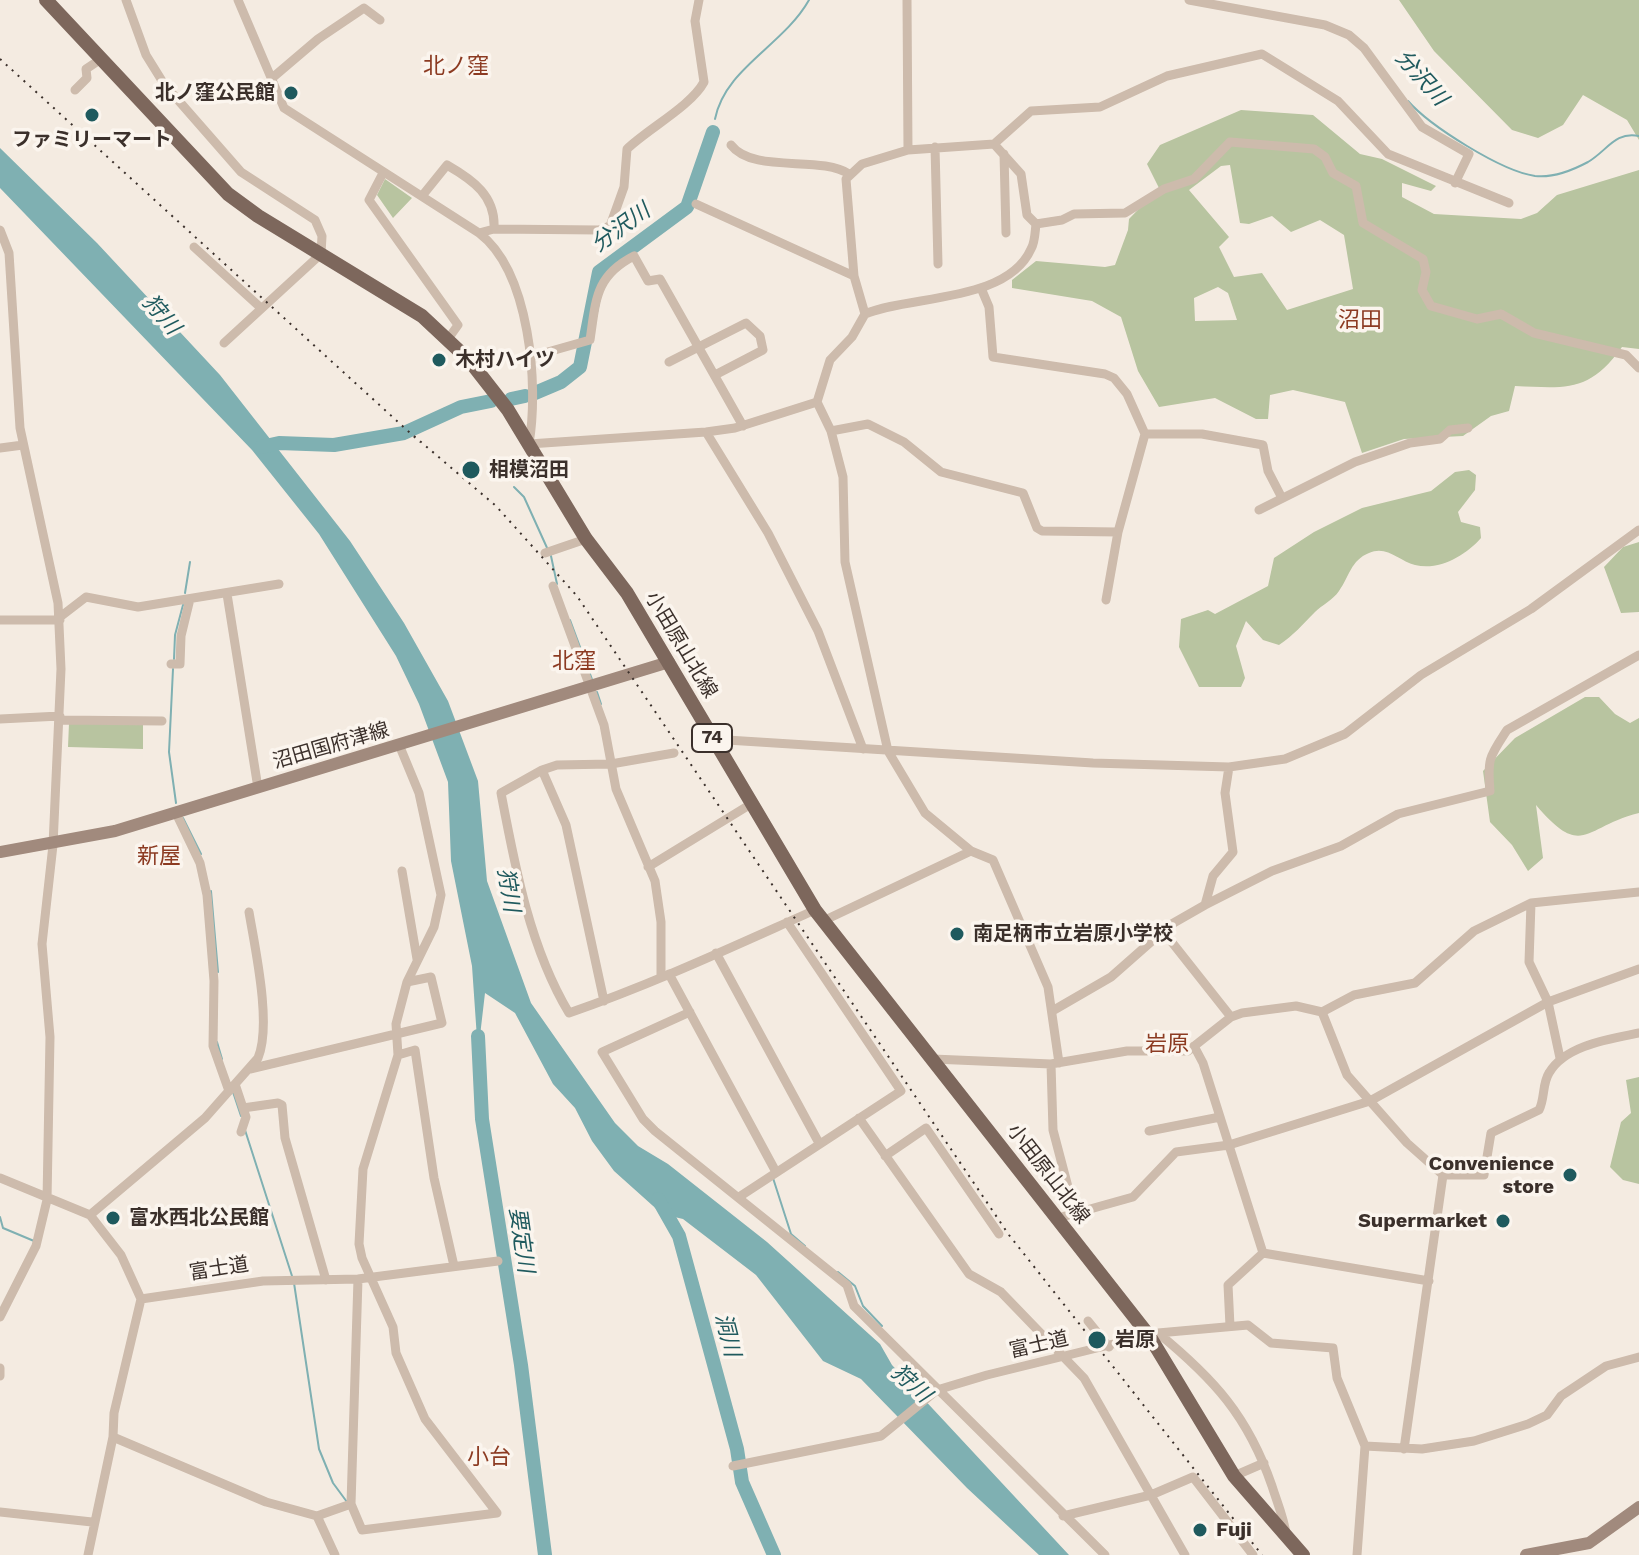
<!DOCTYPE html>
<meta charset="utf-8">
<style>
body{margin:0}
canvas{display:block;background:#f4ebe1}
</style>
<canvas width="1639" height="1555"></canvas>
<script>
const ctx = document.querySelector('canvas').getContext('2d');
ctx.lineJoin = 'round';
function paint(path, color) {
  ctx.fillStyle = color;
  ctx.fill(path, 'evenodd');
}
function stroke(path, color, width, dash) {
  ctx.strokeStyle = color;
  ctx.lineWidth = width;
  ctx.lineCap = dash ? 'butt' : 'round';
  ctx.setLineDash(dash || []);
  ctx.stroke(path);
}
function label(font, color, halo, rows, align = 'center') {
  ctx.font = font + ' "Work Sans","Noto Sans JP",sans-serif';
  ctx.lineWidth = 7;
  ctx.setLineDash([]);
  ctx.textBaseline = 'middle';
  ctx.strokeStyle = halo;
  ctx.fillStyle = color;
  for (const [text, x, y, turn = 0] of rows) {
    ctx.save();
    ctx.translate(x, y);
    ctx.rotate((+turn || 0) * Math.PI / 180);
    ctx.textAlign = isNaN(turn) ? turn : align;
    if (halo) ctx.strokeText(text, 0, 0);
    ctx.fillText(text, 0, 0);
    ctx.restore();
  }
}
paint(new Path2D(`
 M1399 0H1639V140L1627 120 1583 95 1563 125 1538 138 1512 130 1434 51Z
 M1241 110 1313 115 1360 154 1382 159 1436 186 1431 191 1402 183V197L1434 214 1521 219 1537 213 1557 195 1639 170V349L1622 347C1589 393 1566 388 1515 386L1509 411 1491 416 1463 436 1404 439 1362 453 1345 402 1293 390 1270 395 1268 419H1256L1215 398 1159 407 1138 371 1121 317 1092 301 1012 288V280L1036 261 1105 267 1115 265 1128 230 1129 219 1159 188 1147 164 1160 145ZM1230 165 1240 223 1249 224 1272 216 1291 232 1320 220 1344 235 1353 289 1287 310 1262 273 1234 277 1219 247 1229 237 1189 190 1221 166ZM1218 287 1228 293 1237 320 1195 321 1194 298Z
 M385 179 412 198 393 218 377 195Z
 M1469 470 1476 475 1475 490 1458 512 1461 522 1480 527 1481 538C1466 555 1440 571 1415 565 1399 561 1387 545 1369 553 1351 560 1349 577 1339 591 1333 600 1322 605 1315 612 1302 625 1294 635 1279 645L1263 640 1246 621 1236 646 1245 678 1241 687H1199L1179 647 1181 619 1208 610 1215 614 1268 586 1274 558 1314 532 1362 508 1431 491 1455 472Z
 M1639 542V612L1621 613 1604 567 1623 547Z
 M1585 697H1599L1615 714 1630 723 1639 718V813C1583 827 1583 860 1536 805L1543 858 1528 871 1512 845 1490 822 1483 771 1515 738Z
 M69 723 143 724V749L68 747Z
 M1639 1077V1184L1623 1180 1610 1167 1621 1122 1631 1113 1626 1080Z`), '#b8c4a0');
paint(new Path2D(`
 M0 148 97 243 220 375 350 541 404 623 448 701 478 781 487 881 531 1003 615 1123 638 1146 668 1164 767 1242 880 1344 892 1365 1069 1555H1039L967 1488 861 1379 823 1361 756 1275 683 1219 662 1214 614 1171 592 1141 575 1108 553 1084 515 1013 485 993 478 1053 472 966 451 861 448 782 419 704 396 656 319 534 252 450 0 188Z`), '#7fb0b2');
stroke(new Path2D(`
 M1408 101C1430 126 1501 171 1535 176 1552 178 1573 170 1588 162 1607 151 1615 131 1639 136
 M715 119C725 68 783 46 809 0
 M514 487 524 497 548 550
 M551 556 557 584
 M185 593 190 562
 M570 620 593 682
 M174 659 175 635 183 605
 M173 669 169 752 176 803
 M597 692 601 704
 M183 818 201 854
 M211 891 218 972
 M217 1042 222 1059
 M233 1092 241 1116
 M245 1130 292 1276
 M773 1178 791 1234 805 1246
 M0 1217 3 1228 34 1241
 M838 1272 855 1286 863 1306 882 1326
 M294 1283 319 1449 333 1483 347 1502`), '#7fb0b2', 2);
stroke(new Path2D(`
 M535 393 561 382 580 367 599 272 687 207 713 132
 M511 399 525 396
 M261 447 279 443 334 445 404 433 461 407 491 401
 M478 1036 482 1119 521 1365 545 1555
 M658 1199 679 1236 737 1449 742 1482 774 1555`), '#7fb0b2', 14);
stroke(new Path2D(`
 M126 0 146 55 164 84 241 172 315 220 322 236 321 254 224 343
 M238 0 284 108 479 233C530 272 539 385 529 444L706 432 735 428 817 402
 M907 0 908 150
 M1189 0 1325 25 1349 35 1364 48 1422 127 1469 154 1455 183
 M271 79 318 39 364 8 380 20
 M75 90 87 78 86 69 101 59
 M994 144 1021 174 1027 215 1036 224
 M731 145C753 174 821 155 849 174
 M935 147 938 264
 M1004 154 1006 233
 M383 173 369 200 458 325 448 339
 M422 196 447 165C473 180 496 196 494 229
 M696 204 854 276
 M1036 224 1062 220 1074 214 1125 213 1164 189 1194 179 1230 142 1314 149 1325 157 1333 173 1356 186 1363 223 1423 259 1426 272 1422 290 1431 306 1477 319 1501 314 1534 333 1626 355 1639 368
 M0 230 9 253 20 428 58 603 61 669 53 845 42 944 50 1037 47 1200 36 1246 0 1317
 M479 233 494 229 599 230 610 226 624 187 627 149C649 128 691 106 704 82L695 21 699 0
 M194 247 261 308
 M865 314C909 295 1007 303 1031 249 1035 243 1035 232 1036 224
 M530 357 590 340C596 300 595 276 634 256L648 281 660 279 743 426
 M669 362 746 323 760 336 763 350 715 375
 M831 431 868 424 904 442 941 472 1023 493 1037 528 1042 531 1118 532 1145 434 1127 394 1114 378 1105 374 993 357 989 307 981 288
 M706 432 768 533 818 631 863 749
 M1145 434H1202L1263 445 1268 471 1282 498
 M0 448 23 445
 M1259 510 1355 462 1410 443 1440 439 1450 430 1468 428
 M545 553 586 539
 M553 586 604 725 616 789 655 881 661 922V977
 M227 594 258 788
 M1106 600 1118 532
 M60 617 86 597 138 607 279 584
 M0 620H60
 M171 664H180L181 636 190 599
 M0 719 60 716
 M60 720 162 721
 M714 743 727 740 1093 763 1229 767 1285 759 1345 734 1421 675 1531 609 1639 530
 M542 770 557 765 611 764 674 753
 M176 813 200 863 207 895 214 981 213 1046 229 1091
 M648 867 751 804
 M402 871 417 959
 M1531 903 1529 962 1548 1002 1560 1058
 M1205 905 1213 876 1233 852 1225 793 1229 767
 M823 921 971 851
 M1163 931 1231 1017
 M716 953 819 1143
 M669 974 776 1172
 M604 1001 566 825 542 770 501 793C515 867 530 948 569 1013 653 984 734 946 815 910
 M1054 1010 1111 977 1170 925 1205 905 1272 871 1341 846 1398 814 1490 791C1487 758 1490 756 1507 730L1639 655
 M690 1012 602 1052 643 1119 655 1131 847 1285 854 1306 1105 1555
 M1322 1012 1347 1075 1407 1143 1443 1175H1484L1491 1133 1539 1110C1545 1099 1542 1084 1549 1073 1565 1045 1610 1039 1639 1033
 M1194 1046 1203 1063 1263 1253
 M398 1055 415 1050 434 1178 454 1266
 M933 1059 1051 1064 1127 1051H1188L1231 1017 1242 1013 1296 1006 1322 1012 1354 995 1415 983 1474 931 1531 903 1639 892
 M1059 1063 1048 987 993 860 971 851 925 813 888 751 845 562 843 477 831 431 817 402 830 360 852 337 865 314 854 276 846 179 862 164 908 150 994 144 1031 111 1100 107 1167 76 1262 54 1338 101 1388 154 1509 203
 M1051 1064 1053 1130 1068 1187 1070 1212
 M250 1069 442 1023 431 977 407 982
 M235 1084 246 1117 241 1132
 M243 1108 278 1103 282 1105 285 1138 326 1280
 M859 1118 969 1274 1001 1292 1084 1378 1185 1555
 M1149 1131 1220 1117
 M885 1156 926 1128 999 1234
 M0 1178 90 1215 121 1255 141 1299 263 1281 358 1279 498 1261
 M739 1197 901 1091 787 922
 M90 1215 205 1118 258 1058C272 1025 255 948 249 912
 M1058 1218 1133 1197 1176 1152 1229 1145 1370 1101 1548 1002 1639 969
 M358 1279 351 1504 362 1530 497 1513 425 1419 396 1353 393 1327 362 1258 359 1244 363 1169 398 1055 396 1024 407 982 434 927 441 895 419 793 400 747
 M1088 1321 1109 1347
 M1230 1326 1228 1285 1263 1253 1429 1281
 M1158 1333C1214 1379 1248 1416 1272 1486 1277 1502 1284 1518 1286 1534
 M0 1368V1376
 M113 1437 266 1502 317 1516 335 1555
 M1365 1446 1422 1449 1474 1441 1528 1424 1547 1415 1561 1396 1606 1366 1639 1357
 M1404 1449 1443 1175
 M733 1466 881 1436 937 1390 987 1375 1158 1333 1248 1325 1271 1343 1333 1348 1337 1378 1365 1446 1357 1555
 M1234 1476 1264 1463
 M0 1512 92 1522
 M317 1516 351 1504
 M1063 1516 1151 1495 1193 1477 1253 1555
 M88 1555 113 1437 114 1413 141 1299`), '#cdbbac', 9);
stroke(new Path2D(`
 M0 852 115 831 669 662
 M1526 1555 1589 1543 1639 1507`), '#a18a7d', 12);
stroke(new Path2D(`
 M46 0 228 194 258 216 422 316 469 360 508 410 586 539 627 593 815 910 1150 1337 1234 1476 1303 1555`), '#7d675c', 14);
stroke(new Path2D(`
 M0 59 420 442
 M414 436 496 506 577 596 1009 1235 1262 1555`), '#3b302b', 2, [2, 6]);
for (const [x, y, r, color] of [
 [291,93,8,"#1f5a5e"],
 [92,115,8,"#1f5a5e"],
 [439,360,8,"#1f5a5e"],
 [471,470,10,"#1f5a5e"],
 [957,934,8,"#1f5a5e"],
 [1570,1175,8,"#1f5a5e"],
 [113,1218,8,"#1f5a5e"],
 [1503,1221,8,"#1f5a5e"],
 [1097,1340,10,"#1f5a5e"],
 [1200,1530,8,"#1f5a5e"]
]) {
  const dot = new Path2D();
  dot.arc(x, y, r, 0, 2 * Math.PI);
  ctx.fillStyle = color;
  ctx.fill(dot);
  stroke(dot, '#fbf5ee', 3);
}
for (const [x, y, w] of [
 [712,738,40]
]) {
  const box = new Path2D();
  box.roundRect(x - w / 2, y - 14, w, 28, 6);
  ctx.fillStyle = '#fbf5ee';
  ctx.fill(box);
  stroke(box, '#3b302b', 2);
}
label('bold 18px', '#3b302b', null, [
 ["74",712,738]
]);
label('bold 20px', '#3b302b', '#fbf5ee', [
 ["北ノ窪公民館",275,93,"right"],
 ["ファミリーマート",92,140,"center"],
 ["木村ハイツ",455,360],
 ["相模沼田",489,470],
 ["南足柄市立岩原小学校",973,934],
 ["Convenience",1554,1164,"right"],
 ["store",1554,1187,"right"],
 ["富水西北公民館",129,1218],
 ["Supermarket",1487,1221,"right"],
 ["岩原",1115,1340],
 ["Fuji",1216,1530]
], 'left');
label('20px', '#3b302b', '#fbf5ee', [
 ["小田原山北線",681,645,59],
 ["沼田国府津線",331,746,-16],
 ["小田原山北線",1048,1174,52],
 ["富士道",219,1269,-9],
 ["富士道",1039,1345,-13]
]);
label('22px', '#8c3b22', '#fbf5ee', [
 ["北ノ窪",456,67],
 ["沼田",1360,321],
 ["北窪",574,662],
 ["新屋",159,857],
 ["岩原",1167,1045],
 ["小台",489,1458]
]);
label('italic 22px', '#1f5a5e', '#fbf5ee', [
 ["分沢川",1421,78,48],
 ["分沢川",621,228,-36],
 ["狩川",161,315,49],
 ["狩川",508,890,81],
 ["要定川",521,1240,82],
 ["洞川",727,1335,76],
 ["狩川",911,1384,42]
]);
</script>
